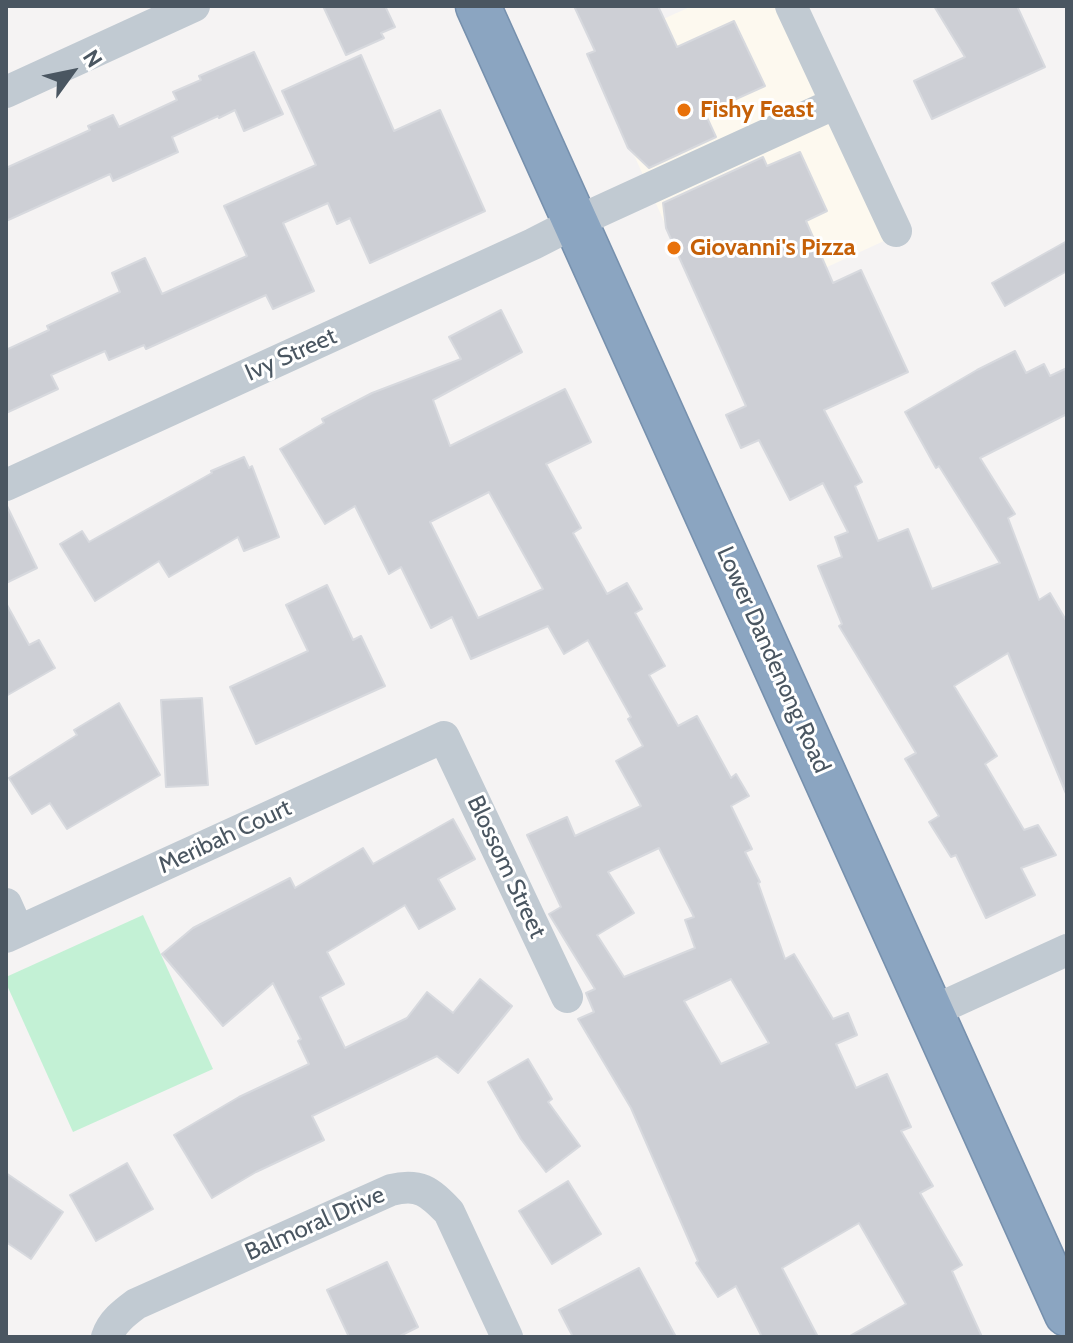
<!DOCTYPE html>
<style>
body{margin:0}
#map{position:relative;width:1073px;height:1343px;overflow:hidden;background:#f5f3f3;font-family:Cabin,sans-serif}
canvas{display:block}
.frame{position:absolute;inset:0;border:8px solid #4a5661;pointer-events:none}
.north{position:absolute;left:32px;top:32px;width:80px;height:80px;-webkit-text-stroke:6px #fff;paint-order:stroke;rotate:57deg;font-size:22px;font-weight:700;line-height:32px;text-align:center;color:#4a5661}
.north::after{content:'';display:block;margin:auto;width:28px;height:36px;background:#4a5661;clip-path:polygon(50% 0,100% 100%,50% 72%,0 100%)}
</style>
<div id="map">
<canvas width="1073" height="1343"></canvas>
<div class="frame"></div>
<div class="north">N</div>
</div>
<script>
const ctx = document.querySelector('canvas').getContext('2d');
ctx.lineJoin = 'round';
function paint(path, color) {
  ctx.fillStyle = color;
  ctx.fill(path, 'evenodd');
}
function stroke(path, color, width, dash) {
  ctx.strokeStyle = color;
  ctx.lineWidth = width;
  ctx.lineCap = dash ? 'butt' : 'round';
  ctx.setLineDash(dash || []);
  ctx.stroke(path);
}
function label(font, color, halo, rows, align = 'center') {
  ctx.font = font + ' Cabin,sans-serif';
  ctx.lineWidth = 6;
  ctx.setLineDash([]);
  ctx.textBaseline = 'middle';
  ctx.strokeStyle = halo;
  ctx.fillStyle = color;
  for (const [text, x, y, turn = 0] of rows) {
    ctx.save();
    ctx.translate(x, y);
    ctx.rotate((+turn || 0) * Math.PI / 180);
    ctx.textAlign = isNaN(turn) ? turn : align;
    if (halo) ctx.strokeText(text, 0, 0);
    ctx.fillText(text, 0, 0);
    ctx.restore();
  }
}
paint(new Path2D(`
 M692 6H775L884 241 709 321 588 53Z`), '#fdf9ef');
paint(new Path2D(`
 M143 915 213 1069 73 1132 6 983V977Z`), '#c3f1d5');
const building = new Path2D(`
 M323 6H385L395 27 381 33 384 38 346 55Z
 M574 6H658L677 47 734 21 765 86 705 113 716 137 649 168 628 148 587 54 595 51Z
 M934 6H1017L1045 67 932 119 914 81 965 57Z
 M254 52 283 114 244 131 235 110 219 118 218 116 172 137 178 152 113 181 110 174 6 221V168L90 130 88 126 113 115 119 127 177 100 173 92 201 80 199 76Z
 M361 55 394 131 440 110 485 211 370 263 350 218 337 224 328 203 283 223 314 291 273 309 266 295 146 349 144 345 109 360 105 351 51 375 58 389 6 413V350L49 330 47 326 120 292 112 273 145 258 162 294 247 256 224 206 316 165 282 91Z
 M800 152 827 211 806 221 833 283 861 270 908 372 824 410 862 482 855 486 878 541 908 529 932 589 1000 563 939 466 936 468 905 412 977 370 1015 351 1026 373 1044 364 1050 376 1067 368V414L980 458 1015 514 1008 518 1039 600 1050 593 1067 622V796L1008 653 954 686 997 756 985 764 1024 830 1038 825 1056 855 1021 868 1035 895 986 918 956 855 951 857 929 822 939 816 905 759 916 753 839 626 842 624 818 566 842 557 835 537 848 532 823 483 790 500 759 440 741 448 726 415 746 406 666 228 663 203 763 157 767 166Z
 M1067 241V271L1005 306 992 283Z
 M501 310 522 352 433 400 450 446 565 389 591 442 546 464 581 528 573 533 607 594 627 583 642 609 635 613 665 666 649 675 678 726 697 716 731 778 736 774 749 796 731 806 752 849 745 852 760 882 758 883 785 959 794 954 833 1019 848 1013 857 1035 836 1044 856 1088 887 1074 911 1127 901 1131 933 1186 920 1193 962 1265 952 1271 982 1337H848L906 1304 859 1223 782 1268 818 1337H762L736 1286 718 1297 696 1263 698 1261 631 1108 578 1019 594 1012 586 993 595 989 549 914 561 907 527 835 567 817 575 836 641 806 616 761 643 746 628 719 631 717 588 640 564 654 548 626 471 659 452 617 431 628 401 567 389 574 355 506 325 524 280 449 324 423 322 419 372 393 461 359 449 337ZM489 492 543 589 478 618 430 522ZM659 848 694 917 685 920 695 948 624 977 597 935 634 913 608 872ZM731 979 769 1043 721 1064 684 1001Z
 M244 457 249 468 252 466 279 537 244 551 238 537 169 577 159 561 95 601 60 544 82 531 89 542 212 473 211 471Z
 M6 504 37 568 6 583Z
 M327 585 353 640 361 636 385 686 256 744 230 687 308 651 286 605Z
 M6 603 29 645 39 640 55 668 6 696Z
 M202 698 208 785 166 787 161 700Z
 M119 703 160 775 67 829 50 803 32 814 9 778 77 735 74 730Z
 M453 819 475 859 438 879 455 909 419 929 405 905 327 952 344 984 320 997 345 1048 407 1018 427 992 453 1013 480 979 512 1006 458 1073 437 1056 312 1116 324 1140 256 1172 212 1198 174 1135 239 1097 309 1064 298 1041 301 1039 273 983 223 1026 162 954 193 928 290 878 295 888 363 848 373 864Z
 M528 1059 552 1099 548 1102 580 1146 546 1172 521 1139 488 1082Z
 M127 1163 153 1209 96 1241 70 1195Z
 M6 1173 63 1212 31 1259 6 1242Z
 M568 1181 601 1234 552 1264 519 1211Z
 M387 1262 418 1327 398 1337H349L327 1290Z
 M639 1268 676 1337H573L559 1310Z`);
paint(building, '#cdcfd5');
stroke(building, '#d7d9de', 2);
const highway = new Path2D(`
 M478 6 1067 1314`);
stroke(highway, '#7690ad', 47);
stroke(new Path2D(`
 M791 6 896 231
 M6 92 194 6
 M6 485 533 244 576 222 836 103
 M6 904 18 931
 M6 937 444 737 567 997
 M931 1012 1067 950
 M107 1337C112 1322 124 1313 136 1304L391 1190C419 1183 429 1191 449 1212L507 1337`), '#c1cad2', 32);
stroke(highway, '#8ba5c1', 44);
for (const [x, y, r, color] of [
 [684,110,8,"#e8710a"],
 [674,248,8,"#e8710a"]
]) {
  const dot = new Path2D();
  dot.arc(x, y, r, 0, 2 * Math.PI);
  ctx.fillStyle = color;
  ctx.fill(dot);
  stroke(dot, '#fff', 3);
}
label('bold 24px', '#c56008', '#fff', [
 ["Fishy Feast",700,110],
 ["Giovanni's Pizza",690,248]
], 'left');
label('24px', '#4a5661', '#fff', [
 ["Ivy Street",291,355,-24],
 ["Lower Dandenong Road",773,660,66],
 ["Meribah Court",225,837,-25],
 ["Blossom Street",506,867,65],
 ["Balmoral Drive",315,1224,-24]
]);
</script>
